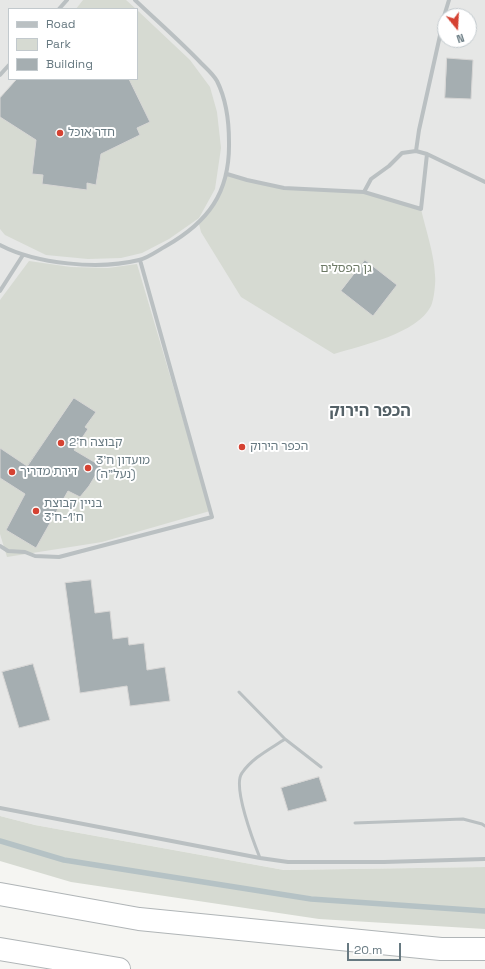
<!DOCTYPE html>
<meta charset="utf-8">
<style>
body{margin:0}
#map{position:relative;width:485px;height:969px;overflow:hidden;background:#f5f5f2;font-family:"Space Grotesk",sans-serif}
canvas{display:block}
.legend{position:absolute;left:8px;top:8px;width:130px;height:72px;box-sizing:border-box;background:#fff;border:1px solid #c2c9cd;margin:0;padding:5px 7px;list-style:none;font-size:12px;color:#677981}
.legend li{display:flex;align-items:center;gap:8px;height:20px}
.legend b{width:20px;border:1px solid #c2c9cd}
.north{position:absolute;left:437px;top:8px;width:40px;height:40px;box-sizing:border-box;background:#fff;border:1px solid #c2c9cd;border-radius:50%;rotate:162deg;font-size:11px;font-weight:700;line-height:16px;text-align:center;color:#677981}
.north::after{content:'';display:block;margin:auto;width:14px;height:18px;background:#d54232;clip-path:polygon(50% 0,100% 100%,50% 72%,0 100%)}
.scale{position:absolute;left:347px;top:943px;width:54px;height:18px;box-sizing:border-box;border:2px solid #677981;border-top:0;padding-left:5px;font-size:12px;line-height:14px;white-space:nowrap;color:#677981;-webkit-text-stroke:3px #fff;paint-order:stroke}
</style>
<div id="map">
<canvas width="485" height="969"></canvas>
<ul class="legend">
<li><b style="height:5px;background:#bac0c2"></b>Road</li>
<li><b style="height:11px;background:#d6dad2"></b>Park</li>
<li><b style="height:11px;background:#a5aeb1"></b>Building</li>
</ul>
<div class="north">N</div>
<div class="scale">20 m</div>
</div>
<script>
const ctx = document.querySelector('canvas').getContext('2d');
ctx.lineJoin = 'round';
function paint(path, color) {
  ctx.fillStyle = color;
  ctx.fill(path, 'evenodd');
}
function stroke(path, color, width, dash) {
  ctx.strokeStyle = color;
  ctx.lineWidth = width;
  ctx.lineCap = dash ? 'butt' : 'round';
  ctx.setLineDash(dash || []);
  ctx.stroke(path);
}
function label(font, color, halo, rows, align = 'center') {
  ctx.font = font + ' "Space Grotesk","Noto Sans Hebrew",sans-serif';
  ctx.lineWidth = 4;
  ctx.setLineDash([]);
  ctx.textBaseline = 'middle';
  ctx.strokeStyle = halo;
  ctx.fillStyle = color;
  for (const [text, x, y, turn = 0] of rows) {
    ctx.save();
    ctx.translate(x, y);
    ctx.rotate((+turn || 0) * Math.PI / 180);
    ctx.textAlign = isNaN(turn) ? turn : align;
    if (halo) ctx.strokeText(text, 0, 0);
    ctx.fillText(text, 0, 0);
    ctx.restore();
  }
}
paint(new Path2D(`
 M0 0H485V867L284 870 35 825 0 816ZM9 9H137V79H9ZM445 16H469V40H445Z`), '#e6e7e6');
paint(new Path2D(`
 M83 0H126L136 9H76Z
 M137 10 190 60 210 87 217 112 221 148 215 189 199 218 169 239 142 253 121 258 88 259 46 255 5 235 0 229V117L36 139 32 174 43 175 42 183 86 190 87 183 96 184 102 147 119 145 140 135 137 128 150 122 129 79H137Z
 M227 174 284 188 364 192 421 209C426 231 434 253 435 275 436 281 434 300 431 306 417 334 362 345 334 354L241 297 201 232 199 224 215 203Z
 M29 261 71 267 108 268 137 264 210 511 102 542 7 557 0 534V300Z
 M0 816 35 825 284 870 485 867V929L319 919 71 882 0 861Z`), '#d6dad2');
stroke(new Path2D(`
 M0 841 64 860 311 899 485 911`), '#b5c2c5', 5.5);
const building = new Path2D(`
 M447 58 473 60 471 99 445 98Z
 M17 79H129L150 122 137 128 140 135 101 154 96 185 87 183V190L42 184 43 175 32 174 36 140 0 117V98Z
 M365 260 397 285 373 316 341 291Z
 M74 398 96 412 85 427 88 429 74 450 101 466 89 486 80 497 68 491 36 548 6 530 25 494 0 478V448L27 466Z
 M91 580 95 613 110 611 113 639 128 637 129 645 144 643 147 670 165 667 170 701 130 706 127 686 80 693 65 583Z
 M33 664 50 720 19 728 2 672Z
 M319 777 327 801 288 811 281 788Z`);
paint(building, '#a5aeb1');
stroke(building, '#d7d6d5', 1);
const motorway = new Path2D(`
 M0 894 139 919 441 949H485
 M0 949 119 969`);
stroke(motorway, '#b0b5b7', 24);
stroke(new Path2D(`
 M239 692 285 739 321 767
 M355 823 463 819 482 824 485 826
 M260 858C254 843 232 786 242 773 252 758 270 749 285 739`), '#bac0c2', 3);
stroke(new Path2D(`
 M59 9 67 0
 M0 75 9 65
 M416 151 419 130 445 13 449 0
 M227 174 247 180 284 188 364 192 371 179 389 166 402 153 416 151 427 154 485 182
 M364 192 421 209 427 154
 M0 245C36 264 99 270 139 260 148 258 157 251 166 246 208 222 230 193 229 142 229 122 226 99 217 81 213 74 206 68 201 63 180 41 157 21 135 0
 M0 291 23 255
 M0 546 8 551 25 552 35 556 59 557 212 517 140 260
 M0 808 260 858 288 862H384L485 859`), '#bac0c2', 4);
stroke(motorway, '#fff', 22);
for (const [x, y, r, color] of [
 [60,133,4,"#d54232"],
 [61,443,4,"#d54232"],
 [242,447,4,"#d54232"],
 [88,468,4,"#d54232"],
 [12,472,4,"#d54232"],
 [36,511,4,"#d54232"]
]) {
  const dot = new Path2D();
  dot.arc(x, y, r, 0, 2 * Math.PI);
  ctx.fillStyle = color;
  ctx.fill(dot);
  stroke(dot, '#fff', 1.5);
}
label('12px', '#677981', '#fff', [
 ["חדר אוכל",68,133],
 ["קבוצה ח'2",69,443],
 ["הכפר הירוק",250,447],
 ["מועדון ח'3",96,461],
 ["(נעל\"ה)",96,475],
 ["דירת מדריך",20,472],
 ["בניין קבוצת",44,504],
 ["ח'1-ח'3",44,518]
], 'left');
label('12px', '#6c7965', '#fff', [
 ["גן הפסלים",346,269]
]);
label('bold 16px', '#546167', '#fff', [
 ["הכפר הירוק",370,412]
]);
</script>
